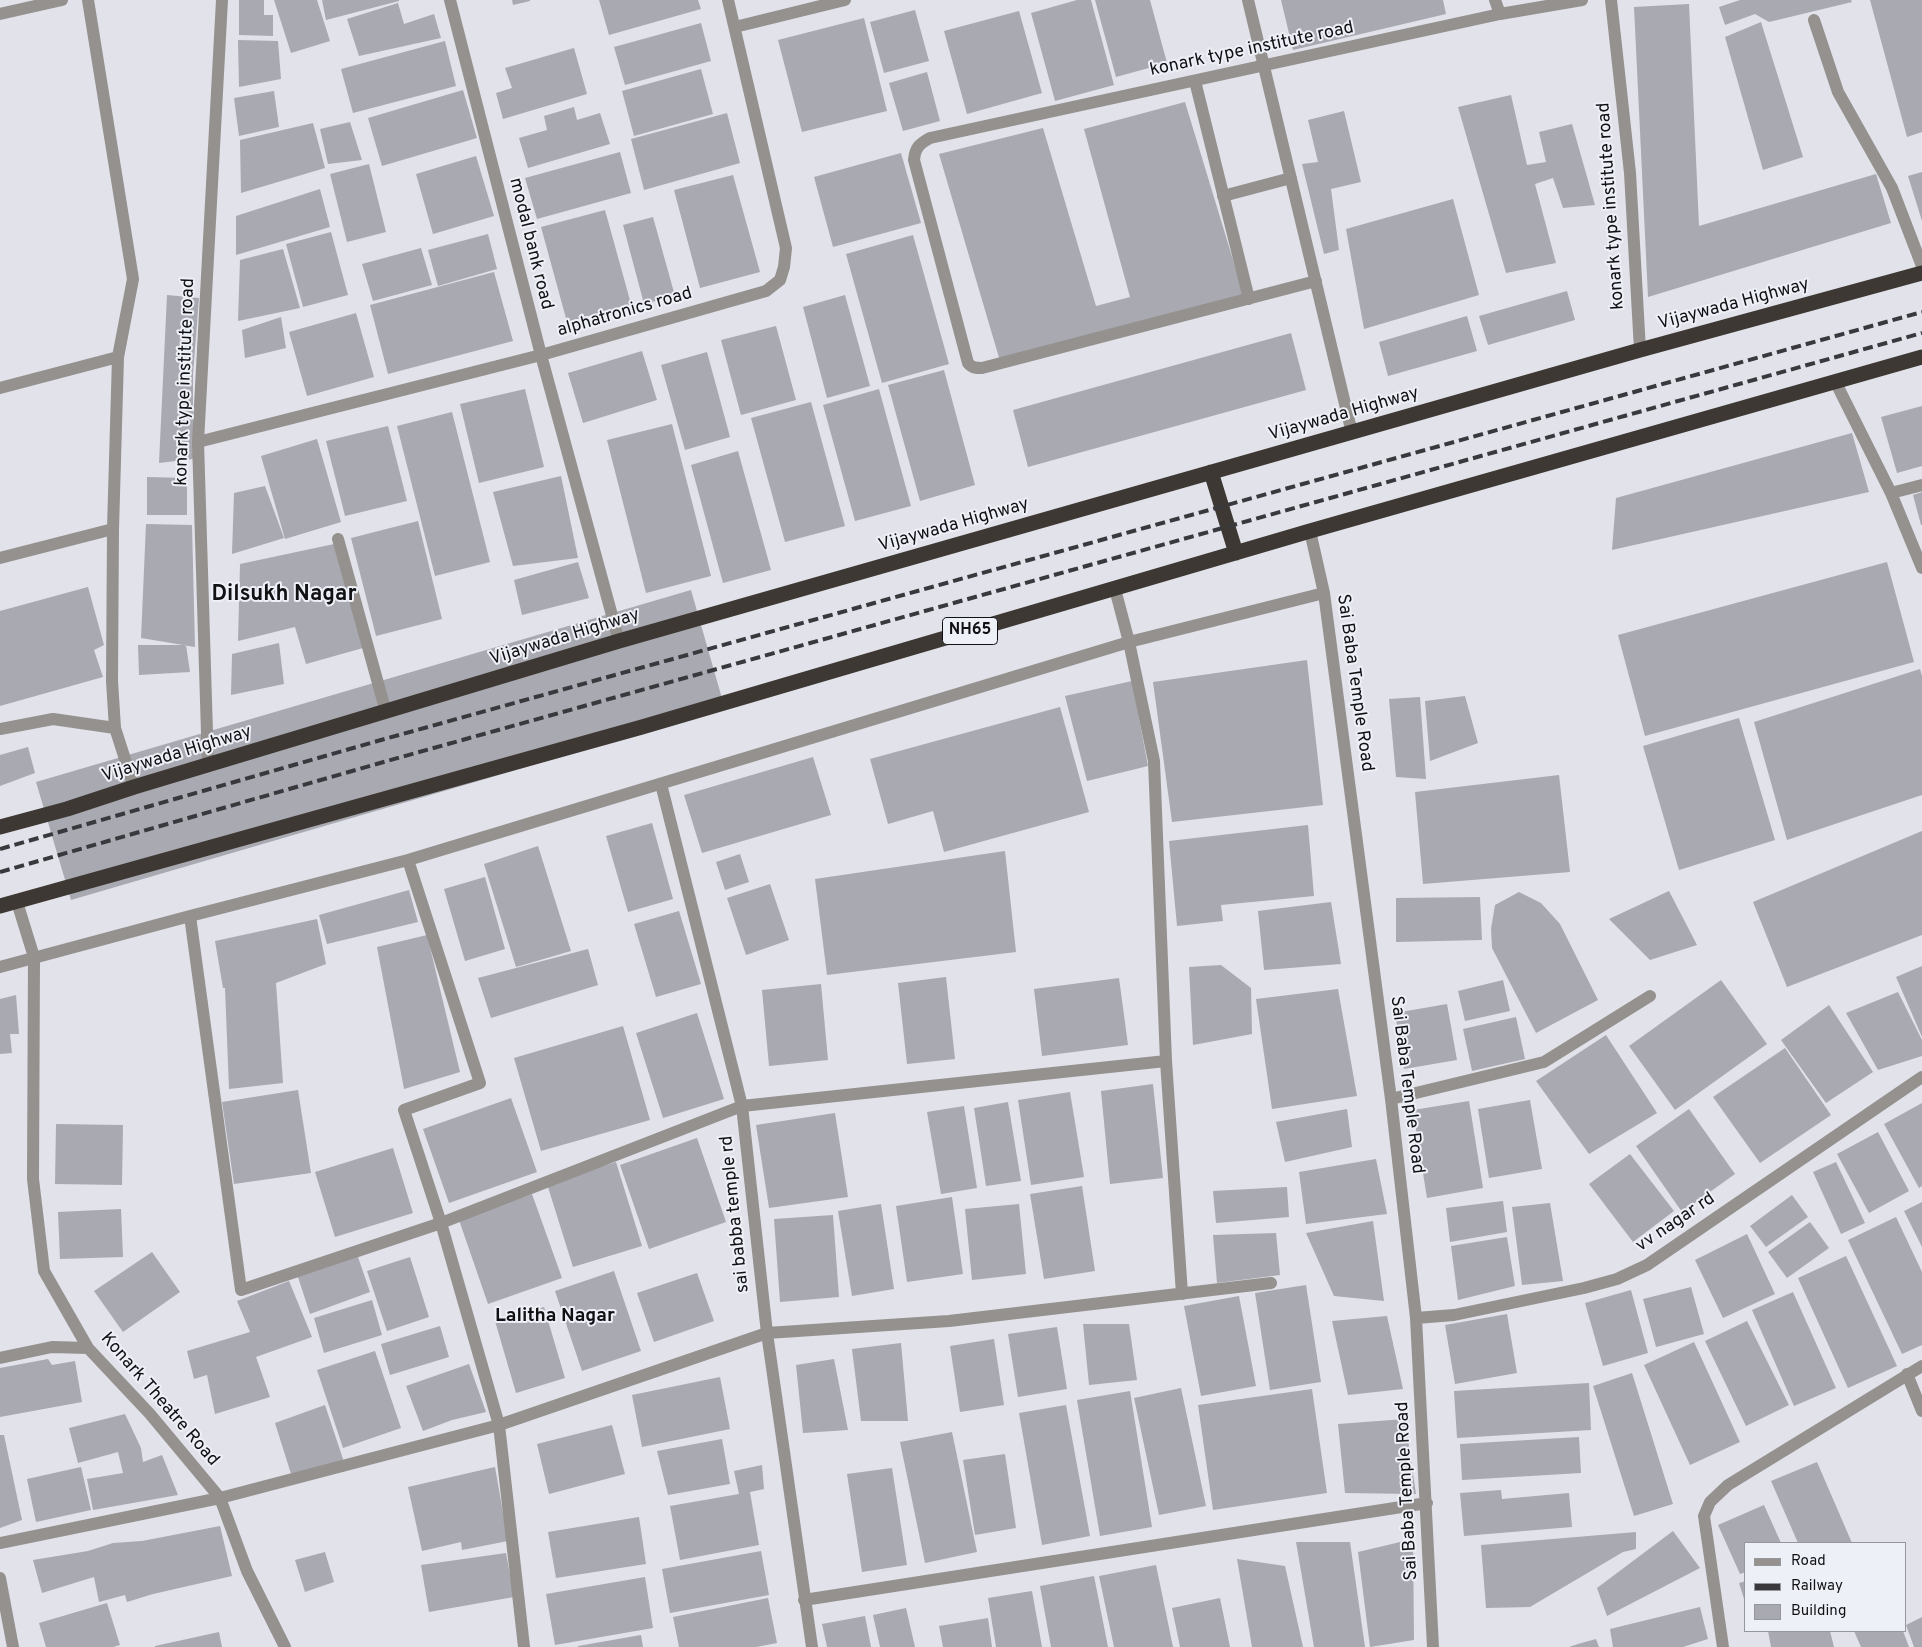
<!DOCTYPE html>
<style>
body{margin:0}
#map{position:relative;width:1922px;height:1647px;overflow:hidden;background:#e1e2ea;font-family:Overpass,sans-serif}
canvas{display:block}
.legend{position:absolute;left:1744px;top:1542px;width:162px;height:90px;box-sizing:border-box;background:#eef0f8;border:1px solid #96979d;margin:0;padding:6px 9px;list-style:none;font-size:15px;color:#111114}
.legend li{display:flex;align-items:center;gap:10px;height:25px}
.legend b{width:25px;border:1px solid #96979d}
</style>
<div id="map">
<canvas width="1922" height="1647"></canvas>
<ul class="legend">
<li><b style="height:6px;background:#94918e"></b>Road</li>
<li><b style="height:6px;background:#39393d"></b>Railway</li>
<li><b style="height:14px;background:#a8a9b1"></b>Building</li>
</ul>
</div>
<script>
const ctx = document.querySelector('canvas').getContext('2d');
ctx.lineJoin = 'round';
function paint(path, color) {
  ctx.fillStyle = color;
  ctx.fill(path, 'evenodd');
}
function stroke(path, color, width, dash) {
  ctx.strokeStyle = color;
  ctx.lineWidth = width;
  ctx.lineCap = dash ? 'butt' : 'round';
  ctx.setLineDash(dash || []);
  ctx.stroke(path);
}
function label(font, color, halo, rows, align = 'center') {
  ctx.font = font + ' Overpass,sans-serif';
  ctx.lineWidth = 4;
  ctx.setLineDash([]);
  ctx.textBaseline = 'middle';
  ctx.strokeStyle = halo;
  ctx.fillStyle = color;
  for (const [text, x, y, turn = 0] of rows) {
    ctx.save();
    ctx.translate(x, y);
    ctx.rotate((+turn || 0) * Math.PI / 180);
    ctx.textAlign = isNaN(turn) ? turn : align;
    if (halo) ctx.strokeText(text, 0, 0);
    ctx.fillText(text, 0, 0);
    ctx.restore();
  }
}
paint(new Path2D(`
 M239 0H264V15H273V36L239 35Z
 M274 0H317L330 41 291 53Z
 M322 0H399V1L326 20Z
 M512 0H530V1L513 5Z
 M599 0H698L701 9 609 35Z
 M1077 0H1091L1114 85 1055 101 1031 13Z
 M1095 0H1150L1167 63 1116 77Z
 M1281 0H1443L1446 14 1293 50Z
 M1740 0H1851L1852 2 1769 22 1755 14 1725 25 1719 7Z
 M1870 0H1922V132L1907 137Z
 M398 3 404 24 434 14 441 38 359 56 347 19Z
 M1689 4 1699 226 1876 174 1891 223 1648 297 1634 7Z
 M915 10 929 61 884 73 870 22Z
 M1019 11 1042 93 967 114 944 31Z
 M864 18 887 111 802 132 778 40Z
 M1761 22 1803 157 1763 170 1725 37Z
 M701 23 711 61 625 85 614 47Z
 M238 40 278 41 281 79 239 87Z
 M445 41 456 86 353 113 341 69Z
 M574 48 587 94 503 119 496 93 512 88 505 68Z
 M701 69 713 114 634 136 622 91Z
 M927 72 940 121 903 131 889 83Z
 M463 90 477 138 382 166 368 118Z
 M274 91 279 127 239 136 234 98Z
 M1511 95 1527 165 1546 162 1539 132 1572 124 1595 205 1563 208 1553 178 1535 184 1556 263 1506 273 1458 107Z
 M1185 102 1244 296 1000 361 939 154 1043 128 1096 306 1130 297 1084 129Z
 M574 107 577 120 600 113 610 144 528 168 519 138 547 130 544 116Z
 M1344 111 1361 182 1331 189 1339 250 1324 254 1302 164 1318 162 1308 120Z
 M727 113 740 163 644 190 631 139Z
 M350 122 362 160 328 164 320 129Z
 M313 123 325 168 241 193 240 140Z
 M620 152 631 193 537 219 525 178Z
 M901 153 921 223 833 247 814 177Z
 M476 156 494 216 433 234 416 174Z
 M369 164 386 232 347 242 330 174Z
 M1922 172V221L1908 176Z
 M733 175 760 272 700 288 674 190Z
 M320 189 330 227 236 255V216Z
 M1453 199 1479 295 1364 329 1346 229Z
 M605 210 631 304 567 322 541 227Z
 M653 217 675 296 644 304 623 225Z
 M331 232 348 295 303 307 286 244Z
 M488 234 497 269 438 286 428 250Z
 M913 235 949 364 882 383 846 254Z
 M421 248 432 285 373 301 362 264Z
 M283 249 300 308 238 321 240 260Z
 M494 272 513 341 388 374 370 305Z
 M1567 291 1575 320 1488 345 1479 316Z
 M167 295 199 298 193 374V459L159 463Z
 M845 295 870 386 827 398 803 307Z
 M356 313 374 377 307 396 289 332Z
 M1467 316 1477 351 1388 376 1379 342Z
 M281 317 286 348 245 358 242 330Z
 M776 326 796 400 741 415 721 340Z
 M1291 333 1306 390 1028 467 1013 410Z
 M642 351 657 400 583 423 568 373Z
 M707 352 730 437 685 450 661 365Z
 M944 370 975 485 920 501 888 385Z
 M525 389 544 467 479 483 460 404Z
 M879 389 911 506 855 521 823 405Z
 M811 402 845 526 785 542 751 418Z
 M1922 406V466L1897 473 1881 417Z
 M452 412 490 562 435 576 397 426Z
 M672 424 711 576 646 593 607 440Z
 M388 426 407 501 345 516 326 441Z
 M1852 433 1869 492 1612 550 1616 498Z
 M317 439 341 522 285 539 261 456Z
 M738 451 771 570 723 583 691 465Z
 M561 476 578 558 513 566 493 492Z
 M147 477 187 478V515H147Z
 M265 486 284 538 232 554 234 493Z
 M1922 492V525H1921L1913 495Z
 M418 521 442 619 376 636 351 538Z
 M146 524 192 525 195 647 141 638Z
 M334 544 363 648 306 664 295 627 238 641 240 564Z
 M578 562 589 598 522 615 514 580Z
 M1887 562 1914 662 1645 736 1618 635Z
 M88 587 104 645 94 650 103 677 0 706V611Z
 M691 590 725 709 71 900 36 782Z
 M279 643 284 684 231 695 232 654Z
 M138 645H186L190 672 139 675Z
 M1307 660 1323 805 1172 822 1153 682Z
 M1920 669 1922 676V795L1787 840 1754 722Z
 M1132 681 1148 766 1087 781 1065 696Z
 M1465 696 1478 743 1430 761 1425 701Z
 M1420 697 1426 779 1396 777 1389 699Z
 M1060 707 1089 812 944 852 933 811 888 824 870 759Z
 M1739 718 1775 840 1679 870 1643 746Z
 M28 747 35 773 0 786V755Z
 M813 757 831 815 702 853 684 795Z
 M1559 775 1570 872 1423 884 1415 792Z
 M652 823 673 899 628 912 606 836Z
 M1308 825 1314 896 1221 905 1223 921 1177 926 1169 841Z
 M1922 831V935L1787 987 1753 902Z
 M538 846 571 951 516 967 484 864Z
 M1005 851 1016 952 827 975 815 879Z
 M740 854 749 882 725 890 716 862Z
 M485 877 505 949 465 961 444 889Z
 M770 884 789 940 746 955 727 898Z
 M409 890 418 922 327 944 319 915Z
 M1669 891 1697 945 1650 960 1609 919Z
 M1519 892 1541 903 1560 924 1598 1000 1536 1033 1492 948 1491 929 1495 905Z
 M1480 897 1482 940 1396 942V898Z
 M1331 902 1341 964 1264 970 1258 911Z
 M679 911 701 984 656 997 634 924Z
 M317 919 326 964 276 983 283 1083 229 1089 225 988H223L215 941Z
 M427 935 460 1072 404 1089 377 947Z
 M588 949 598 985 491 1018 478 978Z
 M1221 965 1251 988 1252 1034 1193 1045 1189 967Z
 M1922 966V1037L1896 977Z
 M946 977 955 1059 907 1064 898 983Z
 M1119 978 1128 1045 1042 1056 1034 989Z
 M1503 980 1510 1011 1465 1021 1458 991Z
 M1721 980 1767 1044 1675 1110 1629 1046Z
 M821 984 828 1060 769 1066 762 990Z
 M1338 989 1357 1096 1272 1109 1256 999Z
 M1898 992 1922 1040V1056L1878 1070 1846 1013Z
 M16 995 19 1034H10L12 1053 0 1054V999Z
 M1447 1004 1457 1060 1404 1069 1395 1013Z
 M1829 1005 1873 1072 1826 1103 1781 1040Z
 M697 1013 724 1099 663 1118 636 1033Z
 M1516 1017 1525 1059 1472 1071 1463 1029Z
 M623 1026 650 1120 541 1151 514 1058Z
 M1606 1035 1657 1113 1589 1154 1536 1081Z
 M1785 1048 1831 1115 1760 1163 1713 1097Z
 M1153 1084 1163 1178 1110 1184 1101 1091Z
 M298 1090 311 1173 234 1184 222 1102Z
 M1070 1092 1084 1177 1031 1185 1018 1100Z
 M511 1098 537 1172 449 1203 423 1129Z
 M1530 1100 1542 1169 1489 1178 1478 1109Z
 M1469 1101 1483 1188 1427 1198 1413 1110Z
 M1008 1102 1021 1181 986 1186 974 1108Z
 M1922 1103V1186L1919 1188 1884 1124Z
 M964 1106 977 1188 941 1194 927 1112Z
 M1347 1109 1352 1147 1285 1162 1276 1122Z
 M1689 1109 1735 1174 1682 1212 1636 1146Z
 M835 1113 848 1197 769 1208 756 1125Z
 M56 1124 123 1125 122 1185 55 1184Z
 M1878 1132 1909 1191 1869 1213 1837 1154Z
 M697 1138 726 1222 649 1249 620 1165Z
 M393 1148 413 1213 335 1237 315 1172Z
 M1630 1154 1674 1211 1633 1242 1589 1184Z
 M1376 1159 1387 1214 1306 1224 1299 1172Z
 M616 1162 642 1246 573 1267 547 1184Z
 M1836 1162 1865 1223 1841 1234 1813 1172Z
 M1082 1186 1095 1271 1044 1279 1030 1194Z
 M1287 1187 1289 1217 1216 1223 1213 1191Z
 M532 1194 562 1278 488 1304 459 1220Z
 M1792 1195 1808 1217 1766 1247 1750 1226Z
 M952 1197 963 1274 907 1282 896 1206Z
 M1503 1201 1507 1232 1450 1242 1446 1208Z
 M1922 1202V1247L1904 1211Z
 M1550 1203 1563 1281 1522 1285 1512 1207Z
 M881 1204 894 1289 852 1296 838 1211Z
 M1019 1204 1026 1274 972 1280 965 1209Z
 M121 1209 123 1257 60 1259 58 1212Z
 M833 1215 839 1297 780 1302 774 1219Z
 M1896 1217 1922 1272V1345L1902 1354 1848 1240Z
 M1373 1221 1384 1301 1334 1296 1306 1233Z
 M1810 1222 1829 1248 1787 1278 1768 1252Z
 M1276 1233 1280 1275 1217 1283 1213 1235Z
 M1747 1234 1775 1294 1723 1318 1695 1260Z
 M1507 1237 1515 1286 1458 1300 1451 1246Z
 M152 1252 180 1292 123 1332 94 1291Z
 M1846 1256 1897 1366 1848 1388 1798 1278Z
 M358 1257 370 1292 310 1314 298 1277Z
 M410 1257 429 1317 387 1331 367 1271Z
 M614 1271 641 1351 582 1371 555 1291Z
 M697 1273 714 1321 654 1342 637 1293Z
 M289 1281 312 1337 256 1357 270 1397 215 1414 207 1375 194 1379 187 1351 250 1332 237 1301Z
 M1306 1285 1321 1382 1270 1390 1255 1293Z
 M1691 1287 1704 1334 1656 1347 1643 1299Z
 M1631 1290 1648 1353 1603 1366 1585 1303Z
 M1793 1292 1836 1388 1794 1406 1752 1310Z
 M1239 1296 1256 1386 1201 1396 1184 1306Z
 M372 1300 382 1335 324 1353 314 1318Z
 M544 1307 565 1378 516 1393 495 1321Z
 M1507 1314 1517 1373 1455 1384 1445 1325Z
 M1387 1316 1403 1389 1348 1395 1332 1321Z
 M1747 1321 1789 1405 1746 1426 1705 1341Z
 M1083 1324H1129L1137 1380 1089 1385Z
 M440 1326 449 1357 390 1375 381 1344Z
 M1057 1327 1067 1389 1018 1397 1008 1334Z
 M994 1339 1004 1405 960 1412 950 1346Z
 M1694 1342 1740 1442 1690 1465 1644 1365Z
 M901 1343 908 1421H861L852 1349Z
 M375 1351 401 1428 343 1448 317 1370Z
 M48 1359 52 1365 75 1361 82 1402 0 1417V1368Z
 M834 1359 848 1430 803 1433 796 1365Z
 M469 1364 486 1412 452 1420 423 1431 406 1386Z
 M1632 1373 1673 1504 1634 1516 1593 1386Z
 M720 1377 730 1429 642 1447 632 1395Z
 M1589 1383 1591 1430 1457 1438 1454 1391Z
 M1181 1388 1206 1506 1159 1515 1134 1398Z
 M1312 1389 1327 1493 1213 1510 1198 1405Z
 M1130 1391 1152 1527 1100 1536 1077 1400Z
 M325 1405 344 1462 292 1477 275 1423Z
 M1066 1405 1090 1536 1042 1545 1019 1413Z
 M125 1414 141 1448 143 1462 162 1455 178 1495 93 1510 87 1479 123 1473 118 1452 78 1463 69 1428Z
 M1405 1419 1416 1494 1345 1493 1338 1424Z
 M612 1425 625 1474 549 1494 537 1444Z
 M952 1432 977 1552 925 1563 900 1442Z
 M0 1435H4L22 1520 0 1528Z
 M1579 1437 1581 1473 1462 1480 1460 1444Z
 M722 1439 730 1484 668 1495 657 1451Z
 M1005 1454 1016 1528 975 1535 963 1460Z
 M1817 1462 1852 1543H1798L1771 1481Z
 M762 1465 764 1489 750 1492 759 1545 680 1560 670 1506 739 1494 734 1471Z
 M81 1467 91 1510 36 1522 27 1479Z
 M495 1467 508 1541 462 1550 461 1542 422 1551 408 1487Z
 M892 1468 907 1565 862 1572 847 1474Z
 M1501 1490 1502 1499 1569 1493 1572 1527 1464 1536 1460 1493Z
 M1764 1505 1781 1543H1746V1572L1740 1574 1718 1525Z
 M639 1517 646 1564 556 1578 548 1532Z
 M220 1526 232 1576 153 1594 127 1602 125 1595 99 1602 94 1577 42 1593 33 1560 88 1551 113 1543 142 1541Z
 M1673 1531 1700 1568 1607 1616 1597 1588Z
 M1636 1532V1549L1623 1552 1530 1607 1486 1608 1481 1545Z
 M1413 1539 1414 1640 1370 1647 1358 1552Z
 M1296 1542H1350L1365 1647H1314Z
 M761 1551 769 1595 670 1613 662 1569Z
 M325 1552 334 1582 305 1592 295 1560Z
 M506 1553 514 1597 429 1612 421 1565Z
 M1237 1559 1285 1566 1303 1647H1252Z
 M1156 1565 1173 1647H1114L1099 1576Z
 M1094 1576 1108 1647H1051L1040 1586Z
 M645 1577 653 1628 555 1645 546 1594Z
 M1746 1581V1602H1745L1739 1583Z
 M1032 1591 1042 1647H996L988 1598Z
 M768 1598 777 1643 756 1647H679L673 1617Z
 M1220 1598 1230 1647H1180L1172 1608Z
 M107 1603 120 1645 113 1647H46L39 1623Z
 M1700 1607 1708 1639 1683 1647H1613L1610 1629Z
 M906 1608 915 1647H880L873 1615Z
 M865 1616 871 1647H827L822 1624Z
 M1922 1617V1647H1914L1906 1625Z
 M988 1618 992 1647H943L939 1626Z
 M1768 1631H1830L1834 1647H1771Z
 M1854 1631H1903L1909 1647H1861Z
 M219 1632 222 1647H155V1646Z
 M641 1635 643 1647H578V1646Z
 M1596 1639 1599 1647H1569L1578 1644Z`), '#a8a9b1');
stroke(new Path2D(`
 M88 0 133 279 118 357 113 529
 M450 0 541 355 619 641
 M1248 0 1352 433
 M1495 0 1500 14
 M1611 0 1630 173 1640 350
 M0 14 62 0
 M1814 20 1838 92 1892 188 1922 266
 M735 27 845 0
 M1195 81 1249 299
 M1223 196 1291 178
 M1316 281 982 368C976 368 972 368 968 363L914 160C915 148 919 144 930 138L1500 14 1582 0
 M1835 381 1891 493 1922 568
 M0 388 118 357
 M198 442 541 355 766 291 780 280 784 267 786 248 728 0
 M1891 493 1922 485
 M1310 531 1324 593 1391 1099 1416 1318 1433 1647
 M338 539 386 712
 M0 558 113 529 112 681 115 728
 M1115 589 1129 642 1154 761 1166 1061 1182 1294
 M0 729 53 719 115 728 134 787
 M208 765 198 442 222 0
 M661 784 742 1106 767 1333 812 1647
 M408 860 480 1083 404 1110 441 1223 499 1425 524 1647
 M17 902 34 957 33 1179 44 1271 88 1348 150 1414 220 1498 247 1571 285 1647
 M190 916 241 1290 441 1223 742 1106 1166 1061
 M0 967 190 916 408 860 1129 642 1324 593
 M1391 1099 1544 1062 1650 996
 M1416 1318 1454 1315 1584 1288 1617 1279 1647 1265 1922 1077
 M0 1358 52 1347 88 1348
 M1907 1374 1922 1411
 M0 1543 220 1498 499 1425 767 1333 949 1321 1271 1283
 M0 1578 13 1647
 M804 1600 1427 1503
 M1723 1647 1704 1516 1710 1502 1728 1485 1922 1366`), '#94918e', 12);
stroke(new Path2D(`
 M1211 472 1236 553
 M0 827 67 809 134 787 619 641 1640 350 1922 273
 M0 906 642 727 1310 531 1922 357`), '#3d3833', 15);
stroke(new Path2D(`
 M0 849 381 740 1922 312
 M0 872 387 761 1922 333`), '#39393d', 4, [10, 5]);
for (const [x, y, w] of [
 [970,631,55]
]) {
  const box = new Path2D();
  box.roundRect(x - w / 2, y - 13.5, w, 27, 4);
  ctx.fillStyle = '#eef0f8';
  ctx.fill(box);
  stroke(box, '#111114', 1);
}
label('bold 16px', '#111114', null, [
 ["NH65",970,631]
]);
label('18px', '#111114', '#eef0f8', [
 ["konark type institute road",1252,50,-12],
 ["konark type institute road",1612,206,-94],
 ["modal bank road",530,244,76],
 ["Vijaywada Highway",1734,305,-15],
 ["alphatronics road",625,313,-16],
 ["konark type institute road",186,382,-88],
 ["Vijaywada Highway",1344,415,-16],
 ["Vijaywada Highway",954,526,-16],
 ["Vijaywada Highway",565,638,-17],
 ["Sai Baba Temple Road",1354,683,82],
 ["Vijaywada Highway",177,755,-17],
 ["Sai Baba Temple Road",1406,1085,83],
 ["sai babba temple rd",736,1214,-96],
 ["vv nagar rd",1676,1223,-34],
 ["Konark Theatre Road",159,1400,49],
 ["Sai Baba Temple Road",1408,1491,-93]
]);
label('bold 19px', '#111114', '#eef0f8', [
 ["Lalitha Nagar",555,1317]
]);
label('bold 22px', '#111114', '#eef0f8', [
 ["Dilsukh Nagar",284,596]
]);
</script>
